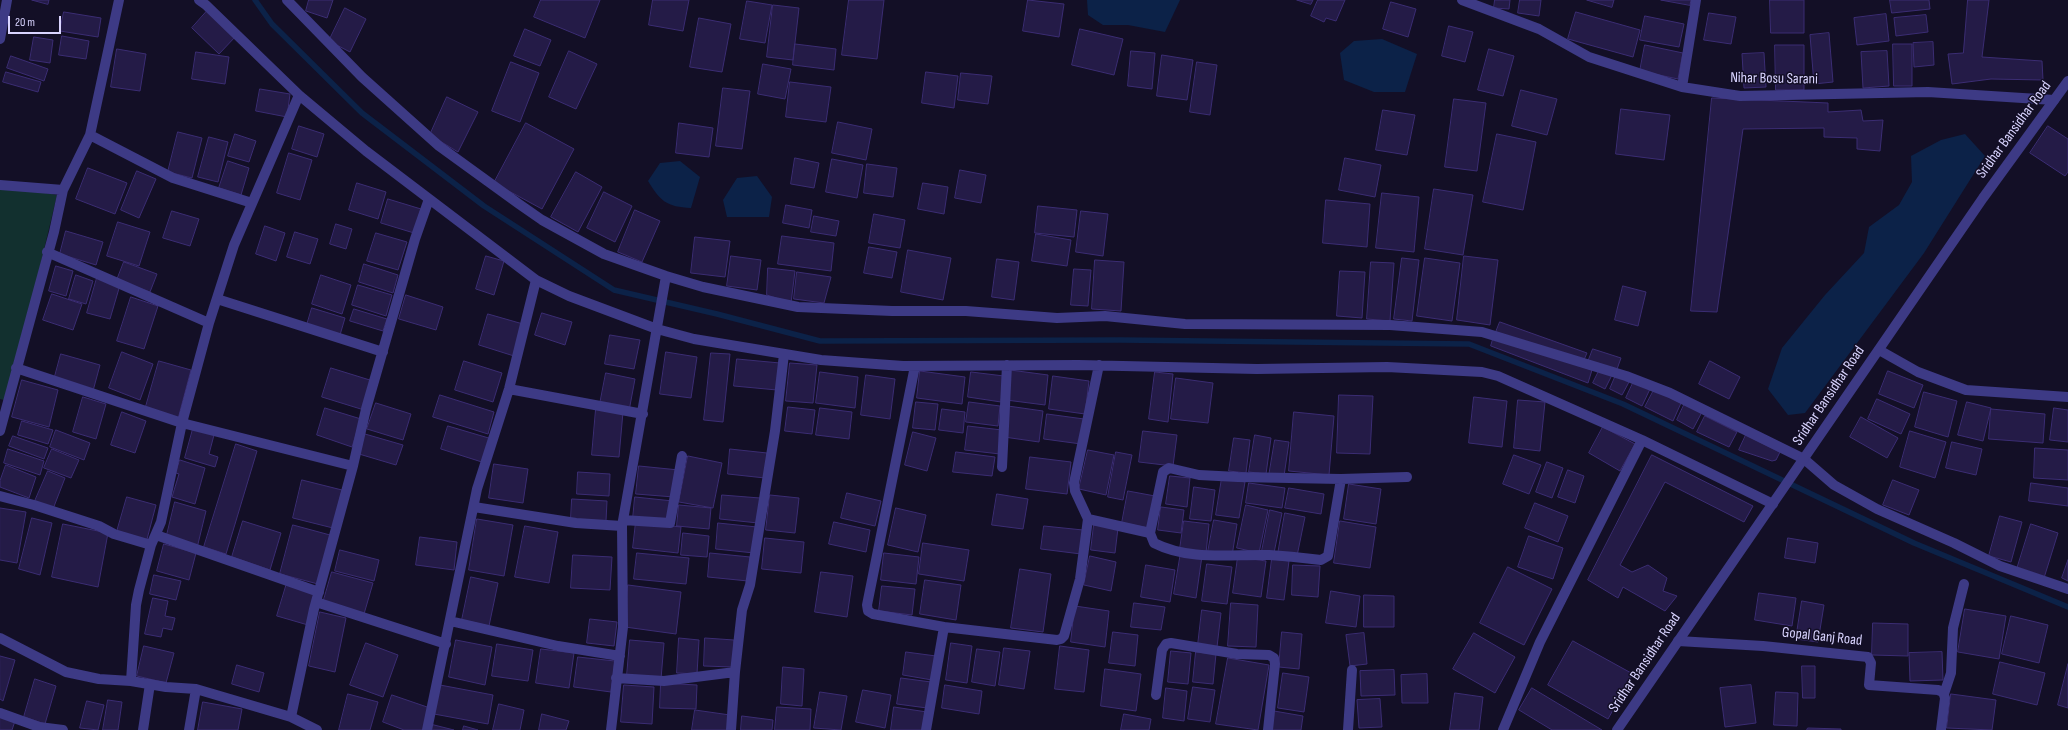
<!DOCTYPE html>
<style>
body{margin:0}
#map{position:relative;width:2068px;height:730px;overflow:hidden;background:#130f26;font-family:"Sofia Sans Condensed",sans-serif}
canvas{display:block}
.scale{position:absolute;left:8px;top:16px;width:53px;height:18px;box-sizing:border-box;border:2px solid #d9d4ff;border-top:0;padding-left:5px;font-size:12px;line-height:14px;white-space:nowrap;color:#d9d4ff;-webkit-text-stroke:3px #130f26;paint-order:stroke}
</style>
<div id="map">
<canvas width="2068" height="730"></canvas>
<div class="scale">20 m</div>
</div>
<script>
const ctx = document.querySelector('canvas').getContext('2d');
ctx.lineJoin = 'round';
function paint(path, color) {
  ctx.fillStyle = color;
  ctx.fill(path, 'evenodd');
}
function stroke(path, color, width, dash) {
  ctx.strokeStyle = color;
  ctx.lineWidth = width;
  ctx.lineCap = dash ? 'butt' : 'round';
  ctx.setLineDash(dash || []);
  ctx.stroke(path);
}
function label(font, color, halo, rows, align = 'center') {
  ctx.font = font + ' "Sofia Sans Condensed",sans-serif';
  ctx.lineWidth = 3;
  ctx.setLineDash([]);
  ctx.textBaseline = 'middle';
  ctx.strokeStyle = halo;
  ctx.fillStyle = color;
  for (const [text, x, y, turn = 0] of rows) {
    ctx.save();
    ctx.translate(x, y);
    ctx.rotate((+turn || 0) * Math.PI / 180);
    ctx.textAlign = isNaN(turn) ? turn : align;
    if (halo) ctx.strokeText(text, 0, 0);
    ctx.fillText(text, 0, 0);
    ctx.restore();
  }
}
paint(new Path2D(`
 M0 185 57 195 8 401 0 399Z`), '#12302f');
paint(new Path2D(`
 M1087 0H1180L1165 32 1128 25H1103L1088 15Z
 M1382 39 1417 54 1405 92H1374L1344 80 1340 53 1354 41Z
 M1965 134 1985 156 1924 253 1805 413 1788 415 1768 389 1782 348 1825 295 1864 253 1869 227 1899 205 1912 182 1911 156 1941 140Z
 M680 161 700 177 691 208C667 207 660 201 648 181L660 163Z
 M757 176 772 197 769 217H727L723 200 737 178Z`), '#0c2248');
stroke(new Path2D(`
 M255 0 272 24 362 113 484 206 614 290 717 314 820 341 1120 340 1469 344 1623 404 1914 543 2068 607`), '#0c2248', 5.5);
const building = new Path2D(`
 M32 0H49L48 4Z
 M309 0H333L327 18 306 11Z
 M541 0H600L585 38 534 17Z
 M653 0H689L683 31 649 25Z
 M849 0H884L877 59 842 55Z
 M1028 0 1064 4 1059 37 1023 31Z
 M1297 0H1313L1311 4Z
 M1318 0H1345L1336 21 1326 18 1324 22 1311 16Z
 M1495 0H1510L1509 9 1494 8Z
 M1520 0H1541L1539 16 1518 13Z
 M1587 0H1614L1612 7Z
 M1661 0H1691L1690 5Z
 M1770 0H1804V33H1771Z
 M1890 0H1929L1930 9 1892 13Z
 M1968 0H1989L1982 57 2042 61 2043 80 1991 79 1952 84 1948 54 1963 53Z
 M747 1 772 5 765 43 740 39Z
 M1391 2 1416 9 1408 37 1383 29Z
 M773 5 799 8 793 60 767 57Z
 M345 8 366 19 350 52 329 41Z
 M208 10 236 36 219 54 192 28Z
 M64 12 101 18 98 37 60 31Z
 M1576 12 1640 30 1633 57 1568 39Z
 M1709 13 1736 17 1731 44 1704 40Z
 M1886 14 1889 41 1857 45 1854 18Z
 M1926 15 1928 32 1896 36 1894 18Z
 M1645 16 1684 24 1679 47 1640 40Z
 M699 18 731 24 722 72 690 67Z
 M1449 26 1473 32 1465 62 1442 56Z
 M525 29 551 40 540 66 514 56Z
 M1080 29 1123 39 1114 75 1072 65Z
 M1829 33 1833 82 1814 84 1810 35Z
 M62 36 89 41 86 59 59 55Z
 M34 37 53 40 50 63 30 60Z
 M1933 42 1934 65 1914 67 1913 43Z
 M795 44 836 49 834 70 793 65Z
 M1893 44H1912V86H1894Z
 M1645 45 1683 53 1678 79 1640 71Z
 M1775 45H1804V90H1776Z
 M117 49 146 54 140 91 111 87Z
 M1489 49 1514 56 1503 96 1478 90Z
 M569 51 597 64 576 109 549 97Z
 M1131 51 1155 53 1152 89 1128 86Z
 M1887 51 1889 86 1863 88 1861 52Z
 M196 52 229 57 225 84 192 79Z
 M1764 53 1766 87 1744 88 1742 54Z
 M1162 55 1193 60 1187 100 1157 96Z
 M11 56 48 69 44 81 7 68Z
 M511 62 539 73 520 122 492 111Z
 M1197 62 1217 65 1210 115 1190 112Z
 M763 64 791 69 785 99 758 94Z
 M6 72 41 82 38 92 3 82Z
 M926 72 958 76 954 108 922 103Z
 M961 73 992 76 988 104 958 100Z
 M790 82 831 87 826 122 786 117Z
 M723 88 750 91 742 149 716 146Z
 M260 89 290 94 287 117 256 111Z
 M1521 90 1557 99 1547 135 1512 126Z
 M447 97 478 112 458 152 430 135Z
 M1712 98 1828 103V112L1861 110 1863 121 1883 120 1880 151 1857 149V138L1824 137V128L1743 129 1717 312 1691 311Z
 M1454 99 1486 103 1477 171 1445 167Z
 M1621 109 1670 115 1664 160 1616 154Z
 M1383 110 1415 115 1407 155 1376 150Z
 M838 122 872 129 866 160 832 153Z
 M526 123 574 149 542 209 494 183Z
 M679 123 713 128 709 157 676 153Z
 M299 126 324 134 317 157 292 149Z
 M2048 126 2068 139V172L2065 176 2030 153Z
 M178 132 202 138 192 178 168 172Z
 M235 134 256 141 249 162 228 156Z
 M1497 134 1536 142 1523 210 1483 202Z
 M209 137 228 142 218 182 198 177Z
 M289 153 312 160 300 200 277 193Z
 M795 158 819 163 814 188 791 184Z
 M1345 158 1381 165 1375 197 1339 190Z
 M832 159 863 165 857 198 826 192Z
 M228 161 249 168 241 195 219 188Z
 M867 164 897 168 893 197 864 193Z
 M88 168 127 183 115 214 76 199Z
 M960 170 986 175 981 203 955 198Z
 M137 171 156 179 139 218 121 210Z
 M576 172 602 187 578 232 551 217Z
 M357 183 386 192 378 219 349 210Z
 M923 183 948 187 944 214 918 209Z
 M1434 189 1473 195 1463 255 1425 249Z
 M604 192 632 206 615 242 587 228Z
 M1382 193 1419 197 1414 252 1376 248Z
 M388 199 421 209 414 233 381 223Z
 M1326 200 1370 204 1367 247 1323 243Z
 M786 205 812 210 809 228 783 223Z
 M1038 206 1077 210 1074 237 1035 233Z
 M635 210 660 221 642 262 618 252Z
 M172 211 199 219 190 246 163 238Z
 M1081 211 1108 214 1103 256 1076 252Z
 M874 214 905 220 900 248 869 243Z
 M814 216 839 221 836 236 811 232Z
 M118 222 150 232 139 266 107 256Z
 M336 224 352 229 346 249 330 244Z
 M265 226 285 233 276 261 256 254Z
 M66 231 103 242 96 265 60 254Z
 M295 232 318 239 310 264 287 257Z
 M376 233 407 242 398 270 367 261Z
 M1036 234 1071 240 1067 266 1032 261Z
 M782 236 834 243 831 271 778 264Z
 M695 237 730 241 725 277 691 273Z
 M869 247 897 252 892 278 864 273Z
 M908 250 951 258 943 300 901 292Z
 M486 256 504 261 494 295 476 289Z
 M731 256 761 260 757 290 727 286Z
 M1464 256 1498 260 1490 325 1457 320Z
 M1402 258 1419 260 1412 321 1394 319Z
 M1425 258 1460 263 1452 321 1417 316Z
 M997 259 1019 262 1014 300 992 297Z
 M1095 260 1124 262 1121 311 1092 309Z
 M124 262 157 274 150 292 117 280Z
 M1371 262 1394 263 1390 321 1367 319Z
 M364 264 398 275 393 293 359 282Z
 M56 266 73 271 66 296 49 291Z
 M768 268 795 271 791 303 767 295Z
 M1074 269 1091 270 1088 306 1071 305Z
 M1340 271 1365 272 1362 318 1337 316Z
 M797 272 831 277 824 303 794 299Z
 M76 275 93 281 86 304 69 299Z
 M321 275 351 285 342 314 312 304Z
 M97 278 120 285 110 319 87 313Z
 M358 285 392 295 386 316 352 305Z
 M1623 286 1646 292 1638 326 1615 320Z
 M52 294 82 304 73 330 43 320Z
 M406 295 443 307 436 330 399 319Z
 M131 297 158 306 144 349 117 341Z
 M312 308 345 318 340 335 307 325Z
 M354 309 387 319 383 331 350 321Z
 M542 313 572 322 565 345 535 335Z
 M488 314 523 324 514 356 479 345Z
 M1500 322 1587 353 1583 362 1496 332Z
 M610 335 640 340 634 369 605 364Z
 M1494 336 1592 370 1588 383 1491 346Z
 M1593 349 1621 358 1616 372 1588 362Z
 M122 352 153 364 140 400 109 388Z
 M666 352 697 357 691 398 660 394Z
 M711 353 730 354 723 422 704 420Z
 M61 354 100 365 93 391 54 380Z
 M737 359 780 363 777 390 734 386Z
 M159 361 191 370 178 419 145 410Z
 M464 361 502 373 493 402 455 390Z
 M1710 361 1740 377 1729 399 1699 384Z
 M790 363 817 365 813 403 786 401Z
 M331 368 373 381 364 410 322 397Z
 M1600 369 1612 375 1605 389 1593 383Z
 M1010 370 1048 375 1045 405 1006 400Z
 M920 371 965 377 962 404 917 398Z
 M1888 371 1923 385 1914 408 1879 394Z
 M820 372 858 377 855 408 816 403Z
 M971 372 1004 376 1001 402 968 397Z
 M1155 372 1173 374 1168 422 1149 419Z
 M606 373 635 379 629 411 600 404Z
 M866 375 895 379 890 419 861 415Z
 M1616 375 1629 382 1622 395 1610 389Z
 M1053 376 1089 381 1085 414 1049 409Z
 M1176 378 1213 383 1208 423 1171 419Z
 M22 380 58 390 49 427 12 417Z
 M1634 381 1650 389 1642 406 1626 398Z
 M1654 390 1681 403 1673 421 1645 407Z
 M1924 392 1957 401 1948 437 1915 427Z
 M440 395 494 412 488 434 433 417Z
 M1339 395 1373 396 1370 454 1337 453Z
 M83 397 106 404 96 439 73 432Z
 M1474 397 1507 401 1502 447 1469 443Z
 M1877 399 1910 414 1901 434 1868 419Z
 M1518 400 1545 402 1540 451 1514 448Z
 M916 402 938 404 935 430 913 428Z
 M969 402 1000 406 998 426 966 422Z
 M1967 402 1991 408 1983 441 1958 435Z
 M376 403 411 414 403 440 367 429Z
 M1685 403 1702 412 1693 429 1677 420Z
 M1008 406 1043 411 1039 442 1004 437Z
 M788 407 815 410 812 434 785 431Z
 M325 408 361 419 352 447 317 435Z
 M820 408 852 412 849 439 816 435Z
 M2054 408 2068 410V442L2050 440Z
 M596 409 623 412 619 457 592 455Z
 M942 409 965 412 963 433 939 430Z
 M1991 409 2045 414 2043 443 1989 439Z
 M122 412 146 421 135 453 111 445Z
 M1294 412 1334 416 1329 475 1289 471Z
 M1047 414 1084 419 1081 444 1044 439Z
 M1705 416 1737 432 1729 447 1697 432Z
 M1861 417 1898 438 1887 458 1850 437Z
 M22 421 53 430 48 444 18 435Z
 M448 426 492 439 485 463 441 449Z
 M968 426 1002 430 1000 454 965 450Z
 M1603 427 1635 444 1620 471 1589 453Z
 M193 429 214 435 209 454 218 457 215 467 185 458Z
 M56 430 90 443 84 460 50 447Z
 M1143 431 1177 435 1173 466 1139 462Z
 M1910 431 1946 442 1935 478 1900 467Z
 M913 432 936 438 927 471 905 465Z
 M365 434 403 445 396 465 359 454Z
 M1255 435 1271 438 1266 474 1249 472Z
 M1746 435 1780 452 1776 460 1772 461 1739 450Z
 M13 436 48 448 44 459 9 446Z
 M1234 438 1250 440 1246 473 1229 471Z
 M1275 440 1289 442 1284 476H1269Z
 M1952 442 1982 449 1976 475 1946 468Z
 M236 444 257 451 226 554 204 547Z
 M2035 448 2068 450V480L2034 478Z
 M8 449 44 461 40 475 4 463Z
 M52 449 79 460 71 478 44 468Z
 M730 449 767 453 765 478 728 474Z
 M1088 450 1114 455 1106 495 1079 489Z
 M956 452 995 457 992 476 953 472Z
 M1116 452 1132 455 1123 500 1108 497Z
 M1514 455 1541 465 1529 494 1503 484Z
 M1652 455 1753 506 1744 522 1665 482 1620 565 1632 572 1648 565 1667 578 1663 591 1677 596 1665 611 1623 587 1618 598 1588 580Z
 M688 456 722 463 713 508 679 502Z
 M1030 457 1071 462 1067 494 1026 489Z
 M180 460 205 468 195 504 172 497 179 474 176 473Z
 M1547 462 1563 468 1552 498 1536 492Z
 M494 464 528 469 523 503 489 498Z
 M6 465 36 477 29 498 0 487V481Z
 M639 466 679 470 674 497 636 494Z
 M1568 470 1584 476 1575 503 1558 497Z
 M48 471 65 478 53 509 35 501Z
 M578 472 610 474 609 496 577 494Z
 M1170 476 1190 478 1187 507 1166 504Z
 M1222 478 1245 482 1239 518 1216 515Z
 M302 480 342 490 333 528 293 518Z
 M1893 480 1919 490 1909 515 1883 505Z
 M1249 483 1285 488 1282 508 1246 503Z
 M2031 483 2068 488V506L2029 501Z
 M1349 484 1381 489 1376 524 1344 519Z
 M1194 487 1215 490 1211 521 1190 519Z
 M1289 488 1324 494 1321 514 1285 508Z
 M1128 491 1155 496 1149 528 1122 523Z
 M847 493 881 501 875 526 841 518Z
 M997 494 1028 499 1023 529 992 525Z
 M722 495 760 498 758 523 720 519Z
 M770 495 799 498 795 533 766 530Z
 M127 497 156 505 146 543 116 535Z
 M635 497 673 501 668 521 633 519Z
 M572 499 607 501 606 521 571 519Z
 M175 502 206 511 197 548 166 539Z
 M1535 503 1568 516 1558 542 1525 528Z
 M679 505 711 508 709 529 677 526Z
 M1246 505 1268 510 1259 553 1237 548Z
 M1161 507 1184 510 1181 533 1158 530Z
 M0 508 26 512 17 563 0 560Z
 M896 508 926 515 918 552 888 545Z
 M1270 510 1282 513 1274 553 1262 551Z
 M1285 513 1305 517 1297 556 1278 554Z
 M2000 516 2022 522 2011 562 1989 556Z
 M32 518 52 523 40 575 19 569Z
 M477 519 513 525 504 576 469 570Z
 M1214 520 1237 524 1232 556 1208 552Z
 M243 521 281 533 270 570 232 557Z
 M1184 521 1209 524 1206 553 1180 549Z
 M1340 521 1376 527 1370 568 1334 563Z
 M636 522 681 527 678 553 633 548Z
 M834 522 870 530 866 552 829 544Z
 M718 523 757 527 754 553 716 549Z
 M63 524 108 533 98 587 52 577Z
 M2031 524 2058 533 2044 578 2017 569Z
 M293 525 330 535 318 584 280 574Z
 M1094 525 1118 528 1115 553 1091 550Z
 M525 526 558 532 549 583 515 577Z
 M1044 526 1083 530 1081 554 1041 549Z
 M683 533 709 536 707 557 681 555Z
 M1529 536 1563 548 1553 579 1518 567Z
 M420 537 457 542 454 570 416 565Z
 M765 538 804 542 801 573 762 569Z
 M1788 538 1818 543 1815 563 1785 558Z
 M923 543 969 550 964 581 919 574Z
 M164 544 196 553 189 580 157 571Z
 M340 550 379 560 374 581 335 571Z
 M1181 552 1202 556 1196 598 1174 594Z
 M637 553 689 558 686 584 634 579Z
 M710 553 750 557 748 581 708 577Z
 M884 553 919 557 916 584 881 580Z
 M573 555 612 557 610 590 571 588Z
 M1090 556 1116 562 1111 591 1084 585Z
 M1238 557 1266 561 1261 597 1233 593Z
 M1272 559 1289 561 1284 600 1267 598Z
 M2068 560V581L2062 578Z
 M1207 564 1232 567 1227 604 1202 601Z
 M1146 565 1175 570 1170 602 1141 597Z
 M1293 565 1320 566 1318 597 1292 595Z
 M1508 567 1552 589 1524 645 1480 623Z
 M1020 569 1051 574 1043 632 1011 628Z
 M332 572 373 583 364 614 323 603Z
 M821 572 853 576 847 617 815 612Z
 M154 575 181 581 176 600 150 594Z
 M471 577 498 583 489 626 462 620Z
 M925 580 961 585 956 620 920 614Z
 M287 583 317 592 308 625 277 616Z
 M628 585 681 592 676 634 625 627Z
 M882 586 915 589 912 615 879 611Z
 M1331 591 1360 596 1356 627 1326 623Z
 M1759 593 1796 598 1792 626 1755 620Z
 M1364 595 1394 596V627H1364Z
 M153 598 168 601 165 616 175 618 172 630 163 628 161 637 145 634Z
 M1802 601 1824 605 1818 642 1796 639Z
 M1134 603 1165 607 1161 630 1131 627Z
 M1231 603 1258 605 1256 647 1228 646Z
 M1075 606 1109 611 1105 647 1071 642Z
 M1965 609 2006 616 1999 659 1958 652Z
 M1202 610 1221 613 1217 647 1198 645Z
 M320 612 346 618 335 672 309 666Z
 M2011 616 2048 625 2039 663 2002 654Z
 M590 619 617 622 614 646 587 643Z
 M1873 623 1908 624V656L1872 655Z
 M1113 632 1138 635 1135 666 1109 663Z
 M1282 632 1302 634 1299 669 1279 667Z
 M1364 633 1367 664 1350 666 1346 635Z
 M1474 633 1515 657 1495 693 1453 669Z
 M679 638 699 640 697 674 677 673Z
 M705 638 734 640 733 667 704 666Z
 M456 640 492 647 485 685 449 677Z
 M630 640 664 643 661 679 627 676Z
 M1573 641 1633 674 1608 719 1548 685Z
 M366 643 398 655 383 697 350 685Z
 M951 643 972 646 967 683 946 680Z
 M497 644 533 650 528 681 492 676Z
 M144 646 174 653 166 683 137 676Z
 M1060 646 1089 650 1084 692 1055 689Z
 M1004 648 1030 651 1024 689 999 685Z
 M541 649 574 653 569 688 536 683Z
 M977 649 1000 652 995 686 972 682Z
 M1171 651 1191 653 1188 684 1168 682Z
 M906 652 936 656 932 680 903 675Z
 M1196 652 1216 654 1213 684 1193 682Z
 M1942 652 1943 680 1910 681 1909 653Z
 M0 656 15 660 3 701 0 699Z
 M578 657 615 661 611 692 574 687Z
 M1228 658 1269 665 1258 730 1216 724Z
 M2000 662 2045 673 2037 705 1993 694Z
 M2068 664V708L2058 705Z
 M237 665 264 673 259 692 232 684Z
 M1802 666H1815V698H1803Z
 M783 667 804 669 802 706 781 704Z
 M1105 669 1141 674 1136 711 1101 706Z
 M1394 670 1395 695 1361 696 1360 671Z
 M1283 673 1309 677 1304 712 1278 708Z
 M1427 674 1428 703H1402L1401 675Z
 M901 678 931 682 927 708 897 704Z
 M35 679 56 686 45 724 24 717Z
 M661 683 697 685 696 709 660 708Z
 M440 685 493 695 488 724 434 714Z
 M624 685 654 687 652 724 621 722Z
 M945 685 982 691 979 714 942 708Z
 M1751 685 1756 723 1725 727 1720 688Z
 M1193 687 1215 690 1210 722 1188 719Z
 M1166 688 1187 691 1184 721 1163 718Z
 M1532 688 1602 730H1552L1519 710Z
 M863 690 891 695 885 728 856 722Z
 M820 692 847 696 841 730 814 728Z
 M1776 692 1798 693 1797 726 1774 725Z
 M1455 693 1483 697 1479 730H1450Z
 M348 694 378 702 370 730H339Z
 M1951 694 1996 700 1992 730 1947 728Z
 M392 695 430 708 423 730H404L383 722Z
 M1380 699 1382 727 1359 728 1357 700Z
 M108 700 122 702 118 730H103Z
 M87 701 104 705 98 730 80 728Z
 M203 702 242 709 238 730H198Z
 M499 704 524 710 520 730H493Z
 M777 707 811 709 810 730H775Z
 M894 707 927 712 924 730H891Z
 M695 710 730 715 727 730H692Z
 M1274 711 1303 716 1301 730H1271Z
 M542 714 569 721 566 730H539Z
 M1124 714 1151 719 1149 730H1121Z
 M0 716 15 721 12 730H0Z
 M742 716 773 720 772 730H741Z
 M430 724 454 730H429Z
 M464 726 478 730H463Z
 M1808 728 1841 729V730H1807Z`);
paint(building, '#241b47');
stroke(building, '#3b2d73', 1);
stroke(new Path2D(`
 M199 0 206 5 299 95 366 151 536 280 569 296 657 329 694 339 821 360 903 366 1078 365 1257 369 1387 367 1482 372 1498 376 1642 440 1773 504
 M287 0 362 77 439 146 519 204 542 220 604 254 666 276 703 287 798 307 892 311H966L1057 318 1105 316 1185 324 1390 325 1482 332 1626 376 1670 393 1804 459 1834 485 1877 509 1954 543 2000 566 2068 589
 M1462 0 1539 29 1589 57 1682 87 1740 96 1928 92 2054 100
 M0 39 7 0
 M1682 87 1696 0
 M90 135 173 178 252 203
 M0 185 63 190
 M47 252 209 323
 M217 299 383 352
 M1879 350 1918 372 1966 390 2068 397
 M915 366 867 605 868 611 873 614 944 627
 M16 368 182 423 353 466
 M509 389 643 414
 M0 431 54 232 63 190 90 135 119 0
 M1002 467 1007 365
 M0 496 34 505 99 526 114 534 151 545
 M474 507 576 523 622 526
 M1088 519 1075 491 1074 483 1099 365
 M623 520 670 523 682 456
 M1150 533 1163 472 1169 468 1199 475 1238 477 1341 479 1407 477
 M156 535 319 592
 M316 602 446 644
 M450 621 558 646 620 656
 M0 638 66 672 99 679 131 681 166 687 196 689 291 717 317 730
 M1678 641 1763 646 1868 657 1871 663 1869 685 1938 690 1943 692 1945 698 1941 730
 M616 678 664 681 735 672
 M131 681 136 605 139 590 151 545 161 522 182 423 209 323 234 245 299 95
 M1944 694 1951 673 1953 628 1964 584
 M1156 695 1162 650 1166 644 1171 643 1237 654 1269 655 1274 658 1275 664 1268 730
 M0 713 39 727 63 730
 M291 717 314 609 353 466 366 409 415 239 429 199
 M143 730 150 684
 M189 730 196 689
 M427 730 477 489 509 389 536 280
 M611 730 623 627 622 526 666 276
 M731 730 735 672 742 610 750 585 775 431 784 354
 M926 730 944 627 1057 640 1061 639 1064 636 1080 579 1088 519 1150 533 1154 543C1189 561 1231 554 1269 555 1286 556 1304 558 1321 560L1328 556 1341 479
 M1348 730 1352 670
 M1503 730 1540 642 1642 440`), '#3d3a85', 10);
stroke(new Path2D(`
 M1617 730 1983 198 2068 81`), '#3d3a85', 10);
label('15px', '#d9d4ff', '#130f26', [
 ["Nihar Bosu Sarani",1774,79,1],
 ["Sridhar Bansidhar Road",2014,130,-54],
 ["Sridhar Bansidhar Road",1829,396,-56],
 ["Gopal Ganj Road",1822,637,6],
 ["Sridhar Bansidhar Road",1645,663,-56]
]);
</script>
